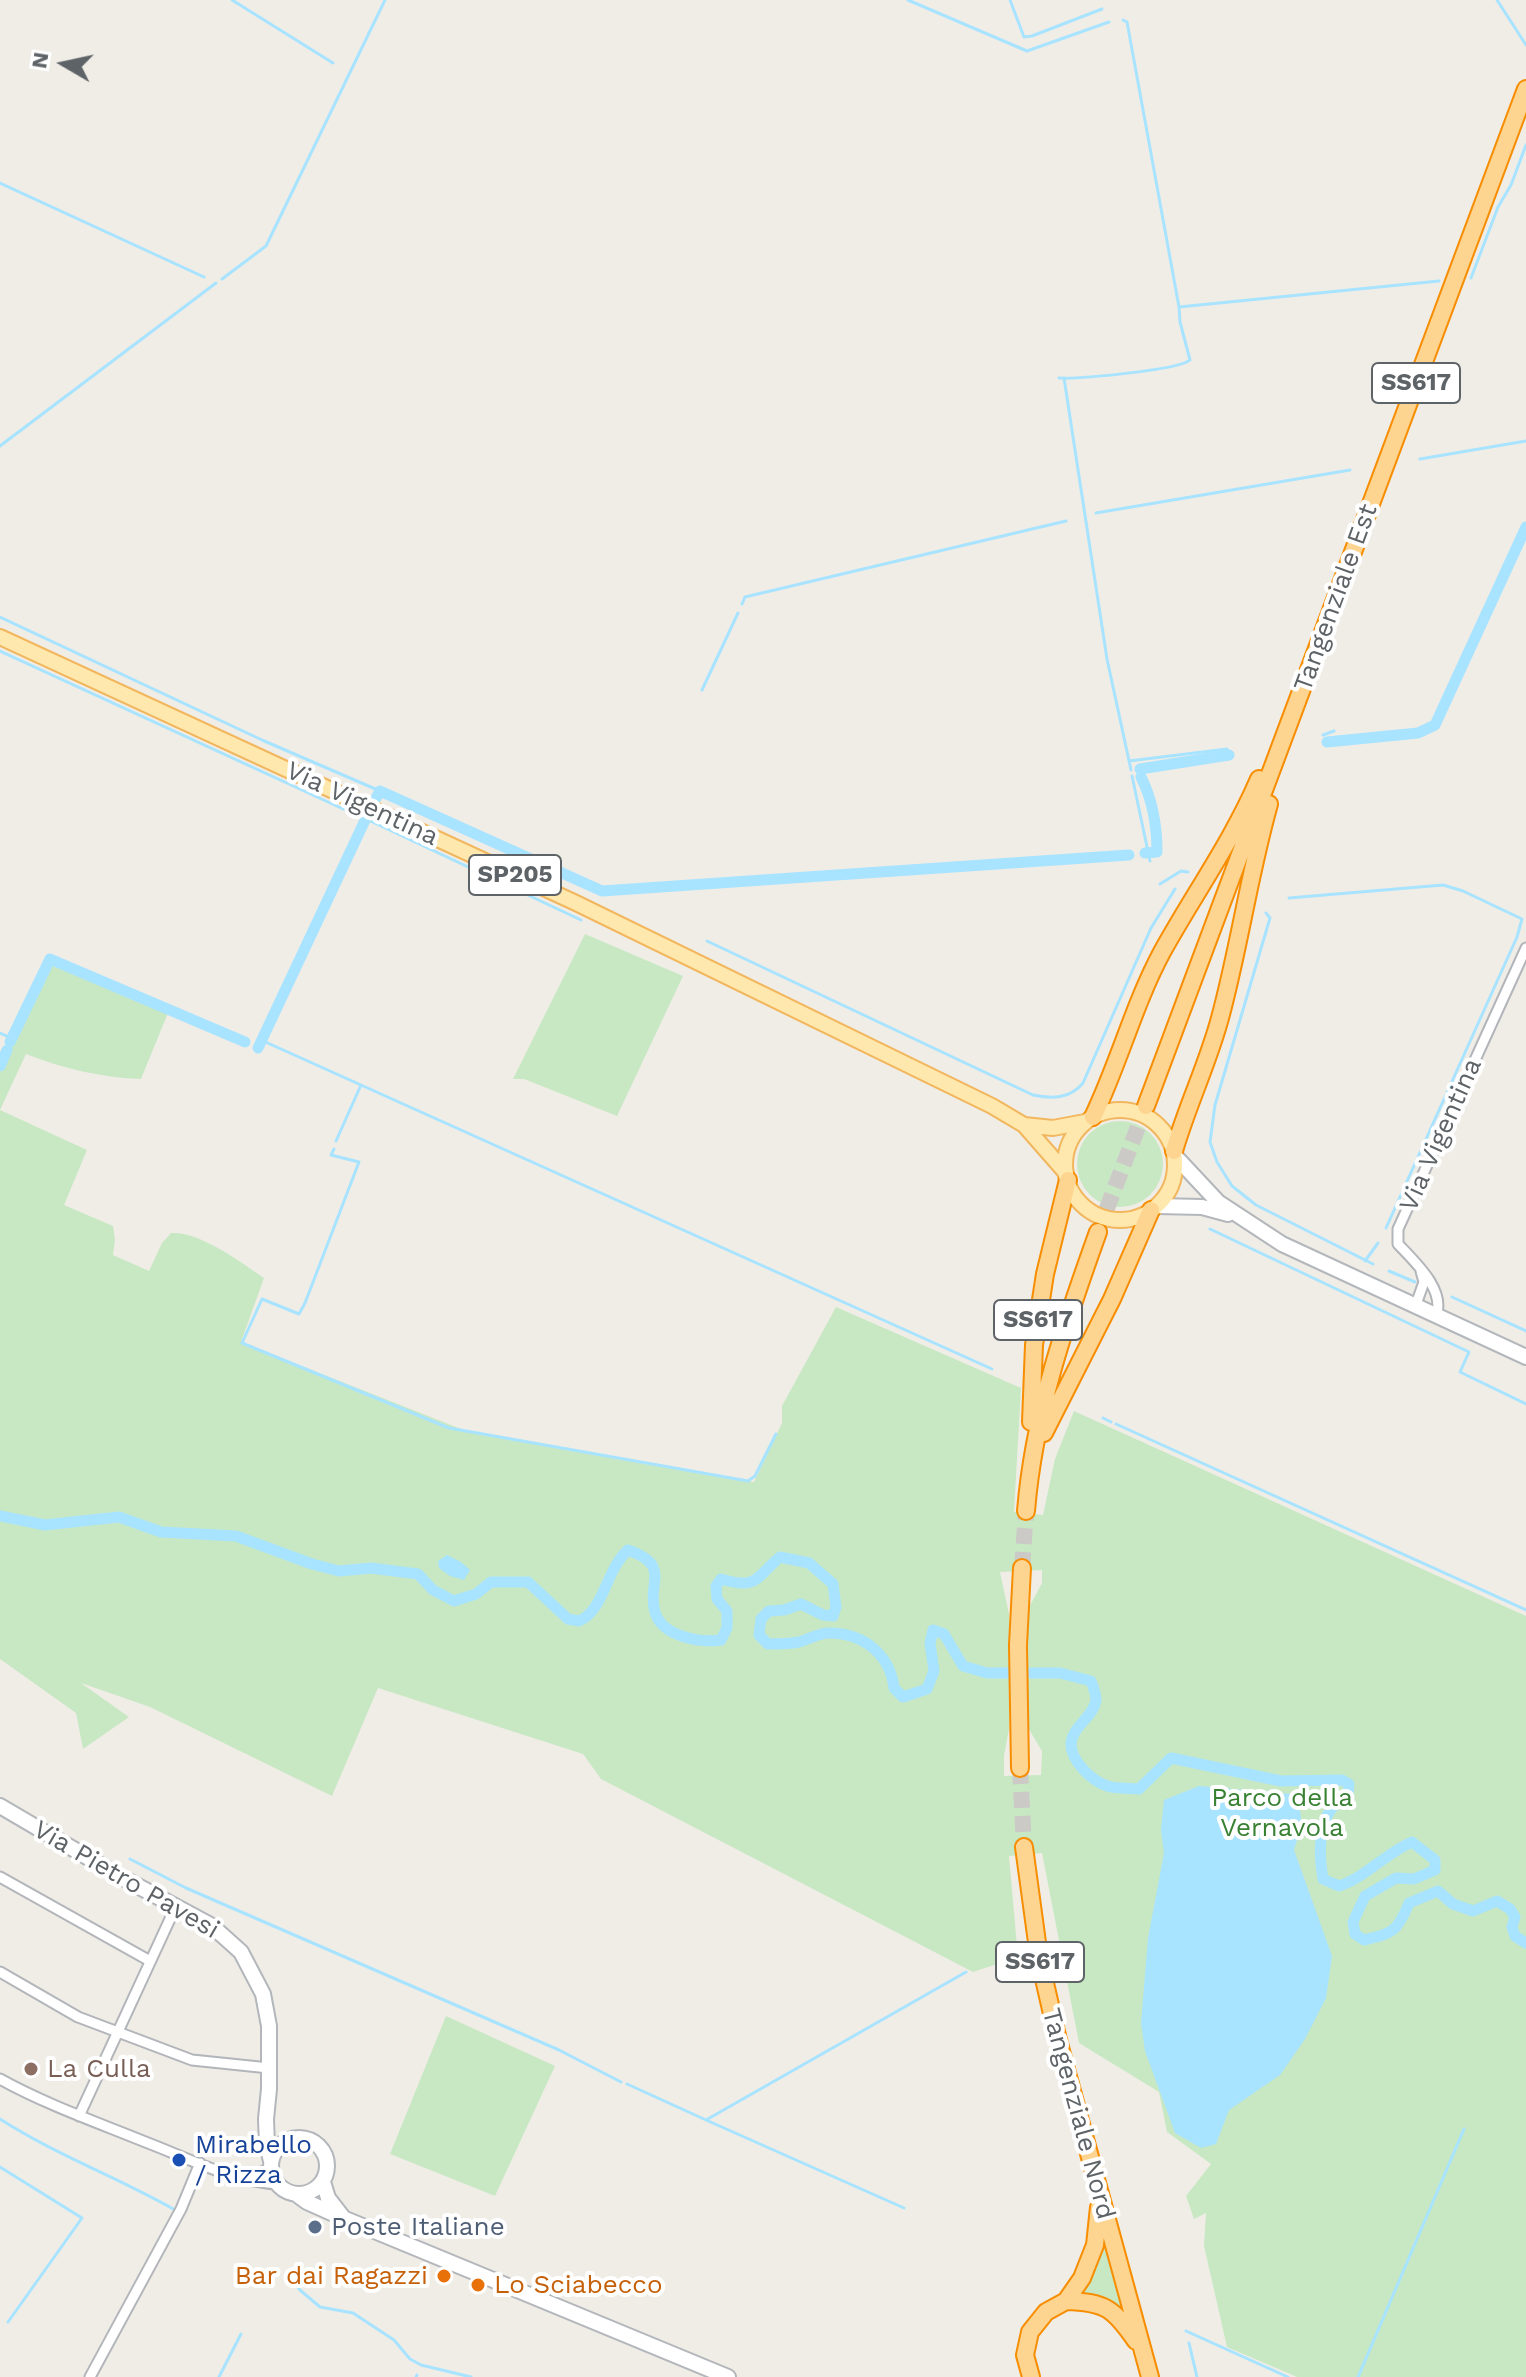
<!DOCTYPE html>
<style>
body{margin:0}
#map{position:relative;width:1526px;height:2377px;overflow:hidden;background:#f0ede7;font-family:"Work Sans",sans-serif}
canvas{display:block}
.north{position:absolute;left:24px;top:24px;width:80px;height:80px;-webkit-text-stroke:6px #fff;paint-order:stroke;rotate:279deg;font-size:22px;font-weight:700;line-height:32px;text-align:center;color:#5e6367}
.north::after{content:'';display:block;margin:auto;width:28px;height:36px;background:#5e6367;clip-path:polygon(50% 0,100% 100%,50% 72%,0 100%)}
</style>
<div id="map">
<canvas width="1526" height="2377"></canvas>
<div class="north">N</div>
</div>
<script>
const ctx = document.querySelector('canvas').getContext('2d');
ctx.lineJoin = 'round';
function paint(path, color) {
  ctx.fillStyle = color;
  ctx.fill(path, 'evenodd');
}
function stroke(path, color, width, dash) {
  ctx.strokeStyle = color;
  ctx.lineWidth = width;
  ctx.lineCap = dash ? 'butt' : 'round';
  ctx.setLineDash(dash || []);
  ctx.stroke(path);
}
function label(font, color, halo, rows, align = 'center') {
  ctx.font = font + ' "Work Sans",sans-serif';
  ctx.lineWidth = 8;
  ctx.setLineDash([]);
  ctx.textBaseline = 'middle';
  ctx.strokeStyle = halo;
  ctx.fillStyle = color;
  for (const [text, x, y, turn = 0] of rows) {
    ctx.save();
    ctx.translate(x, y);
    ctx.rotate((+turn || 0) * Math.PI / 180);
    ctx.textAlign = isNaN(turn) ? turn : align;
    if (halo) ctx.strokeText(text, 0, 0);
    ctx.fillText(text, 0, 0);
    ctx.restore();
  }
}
paint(new Path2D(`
 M585 934 683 976 617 1116 524 1079H513Z
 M49 954 170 1008 141 1079C103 1078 61 1068 26 1054L0 1110 87 1150 64 1205 113 1226 115 1240 113 1255 149 1271 162 1243 171 1233C199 1231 241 1262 264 1278L241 1342 466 1431 754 1482 782 1423V1406L836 1307 1021 1388 1014 1512 1043 1515 1055 1459 1074 1411 1526 1616V2377H1297L1227 2347 1204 2246 1206 2213 1194 2219 1186 2196 1211 2164 1167 2132 1159 2092 1079 2043 1042 1853 1009 1856 1018 1957 973 1972 601 1779 583 1754 378 1688 332 1796 150 1707 81 1683 129 1717 83 1749 76 1713 0 1659V1067ZM1042 1570V1583L1027 1611V1726L1042 1751 1041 1775 1004 1776V1756L1009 1729V1614L1000 1572Z
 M1077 1164a43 43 0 1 1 86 0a43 43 0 1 1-86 0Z
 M446 2016 555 2066 495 2196 390 2154Z
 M1102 2243 1106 2245 1122 2311 1072 2296Z`), '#c8e8c4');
paint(new Path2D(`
 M447 1555 461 1562 470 1570 464 1580 450 1576 439 1568 438 1561Z
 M1199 1786 1291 1794C1306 1815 1302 1825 1294 1850L1332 1956 1326 1998 1305 2039 1280 2075 1229 2110 1216 2144 1201 2148 1175 2133 1145 2051 1141 2023 1148 1938 1164 1853 1161 1830 1164 1800Z`), '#a8e3ff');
stroke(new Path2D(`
 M232 0 333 63
 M908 0 1027 51 1109 22
 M1010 0 1024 37 1032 36 1102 9
 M1497 0 1526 45
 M0 183 204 277
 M1471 278 1498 207 1511 185 1526 145
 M222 279 266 246 385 0
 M1179 307 1439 281
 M1059 378C1079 379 1179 370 1190 360L1180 322 1179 307 1127 22 1123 20
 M1064 378 1107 659 1131 770
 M0 446 216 283
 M1420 459 1526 441
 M1096 513 1350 470
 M742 604 745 597 1066 521
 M0 617 262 740 380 791
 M0 651 352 813
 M702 690 738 613
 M1323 735 1334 731
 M1129 761 1227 749
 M1132 776 1150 861
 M364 818 581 920
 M1160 884 1181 871 1188 872
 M1289 898 1443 885 1463 891 1522 919 1517 937 1386 1228
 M1266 913 1270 918 1215 1105 1210 1142 1217 1162 1232 1186 1256 1205 1373 1264
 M707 941 1033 1095C1052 1099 1070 1099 1083 1083L1151 928 1175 889
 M0 1033 11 1038
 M261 1040 992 1369
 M336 1141 361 1085
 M334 1149 331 1155 359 1162 305 1303 299 1314 262 1299 242 1343 449 1428 748 1481 755 1476 776 1434
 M1210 1229 1469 1352 1460 1372 1526 1404
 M1365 1261 1378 1243
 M1389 1271 1415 1282
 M1452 1297 1526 1331
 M1103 1418 1111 1422
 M1116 1424 1526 1610
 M130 1859 186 1888 559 2050 621 2082
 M627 2084 706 2120 966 1972
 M0 2119C56 2155 117 2177 175 2210
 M706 2120 904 2208
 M0 2167 82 2218 8 2322
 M290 2277 300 2290 320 2307 353 2313 394 2340 410 2359 421 2365 471 2377
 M1186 2331 1288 2377
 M1189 2343 1197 2377
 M219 2377 241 2334
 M416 2377 417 2375
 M1358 2377 1464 2129`), '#a8e3ff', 3);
stroke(new Path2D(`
 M1327 742 1418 733 1435 725 1526 527
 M1140 769 1229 755
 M1141 777C1152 799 1157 827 1157 852L1145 853
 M375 800 380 791 602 891 1129 855
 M10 1042 50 959 245 1042
 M258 1048 367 816
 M0 1066 7 1050
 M0 1516 45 1525 119 1517 161 1532 236 1536 312 1564 339 1571 371 1568 418 1574 433 1590 454 1601 476 1594 491 1582H528L568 1619 579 1621C604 1611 606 1569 628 1550 673 1566 646 1583 655 1612 662 1637 701 1643 721 1640L727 1628V1611L717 1599 716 1586 721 1579C758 1590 755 1578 780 1557L809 1563 833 1584 836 1607 833 1616 823 1615 801 1604 784 1610 769 1611 761 1619 759 1635 768 1644C779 1644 789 1644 799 1642 809 1639 819 1633 829 1633 863 1633 890 1654 894 1688L903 1697 927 1689 934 1671 930 1643 933 1630 944 1634 963 1666 987 1673H1060L1091 1681C1093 1686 1096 1695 1096 1700 1094 1717 1072 1726 1071 1744 1071 1761 1092 1781 1107 1786 1116 1789 1129 1788 1139 1789L1171 1758 1281 1781 1342 1780 1349 1784 1348 1795C1317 1810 1318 1849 1323 1879L1339 1886C1366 1877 1386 1853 1412 1842L1435 1860V1870L1414 1879 1396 1878 1365 1896 1353 1922 1355 1934 1364 1940C1392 1934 1398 1931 1409 1903L1438 1891 1453 1904 1473 1911 1497 1901 1510 1909 1515 1917 1512 1927 1515 1936 1526 1943`), '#a8e3ff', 11);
stroke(new Path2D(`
 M1098 1232 1146 1106
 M1022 1568 1026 1511
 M1020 1768 1024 1847`), '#cccac7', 16, [16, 8]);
const street = new Path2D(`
 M1415 1307 1424 1282 1421 1271
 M1436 1316C1446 1290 1415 1262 1398 1244V1229L1526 948
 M0 1877 150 1961
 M0 1972 78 2017 192 2060 269 2068
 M0 2079C47 2105 99 2123 148 2143 190 2159 233 2182 278 2184
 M79 2116 176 1906
 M240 2174H257L271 2168
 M90 2377 181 2209 200 2163`);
const secondary = new Path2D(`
 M1175 1156 1218 1202 1282 1244 1526 1357
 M1157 1206 1202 1207 1228 1214
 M0 1806 121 1877 212 1926 241 1952 263 1994 269 2026V2089L266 2119 267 2145 271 2161
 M271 2166a28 28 0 1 1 56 0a28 28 0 1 1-56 0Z
 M323 2182 328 2198 342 2216
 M296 2194 307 2202 343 2218 728 2377`);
const primary = new Path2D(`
 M0 637 576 903 992 1106 1024 1125 1066 1173
 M1065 1165a55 55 0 1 1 110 0a55 55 0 1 1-110 0Z
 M1024 1125 1053 1128 1085 1122`);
const highway = new Path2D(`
 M1146 1106 1526 89
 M1093 1117C1119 1063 1134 1004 1162 952 1194 894 1233 840 1259 779
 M1174 1151C1187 1106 1208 1063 1220 1018 1239 948 1249 875 1269 804
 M1031 1422 1034 1345 1045 1274 1068 1180
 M1044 1433 1112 1299 1151 1210
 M1026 1511C1034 1413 1065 1324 1098 1232
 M1020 1768 1018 1645 1022 1568
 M1024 1847 1039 1957 1058 2040 1150 2377
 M1066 2301C1106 2302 1114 2309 1136 2341
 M1031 2377 1025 2355 1030 2332 1046 2312 1066 2301 1082 2278 1095 2245 1099 2207`);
stroke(street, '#b2b5b9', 13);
stroke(secondary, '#b3b7bb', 18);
stroke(primary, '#f2b75e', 18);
stroke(highway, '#f78d00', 20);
stroke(street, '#fff', 9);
stroke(secondary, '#fff', 14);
stroke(primary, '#ffe8ad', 14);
stroke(highway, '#fdd591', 16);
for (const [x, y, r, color] of [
 [31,2069,8,"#8d6e63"],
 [179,2160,8,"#1a4fb4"],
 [315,2227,8,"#5c6f8a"],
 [444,2276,8,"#e8710a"],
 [478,2285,8,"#e8710a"]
]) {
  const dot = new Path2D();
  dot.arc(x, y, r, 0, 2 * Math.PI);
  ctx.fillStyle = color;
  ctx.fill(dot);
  stroke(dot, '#fff', 3);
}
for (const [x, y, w] of [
 [1416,383,88],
 [515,875,92],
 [1038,1320,88],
 [1040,1962,88]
]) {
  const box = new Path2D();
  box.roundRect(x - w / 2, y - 20, w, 40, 6);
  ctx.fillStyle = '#fff';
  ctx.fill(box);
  stroke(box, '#5e6367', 2);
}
label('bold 24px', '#5e6367', null, [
 ["SS617",1416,383],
 ["SP205",515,875],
 ["SS617",1038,1320],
 ["SS617",1040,1962]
]);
label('26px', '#5e6367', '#fff', [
 ["Tangenziale Est",1336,598,-70],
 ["Via Vigentina",362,804,25],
 ["Via Vigentina",1441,1135,-66],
 ["Via Pietro Pavesi",126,1880,30],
 ["Tangenziale Nord",1078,2114,75]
]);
label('26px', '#398133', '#fff', [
 ["Parco della",1282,1798],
 ["Vernavola",1282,1828]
]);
label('26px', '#785e54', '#fff', [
 ["La Culla",47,2069]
], 'left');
label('26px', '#164399', '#fff', [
 ["Mirabello",195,2145],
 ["/ Rizza",195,2175]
], 'left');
label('26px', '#4e5e75', '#fff', [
 ["Poste Italiane",331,2227]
], 'left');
label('26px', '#c56008', '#fff', [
 ["Bar dai Ragazzi",428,2276],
 ["Lo Sciabecco",494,2285,"left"]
], 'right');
</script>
